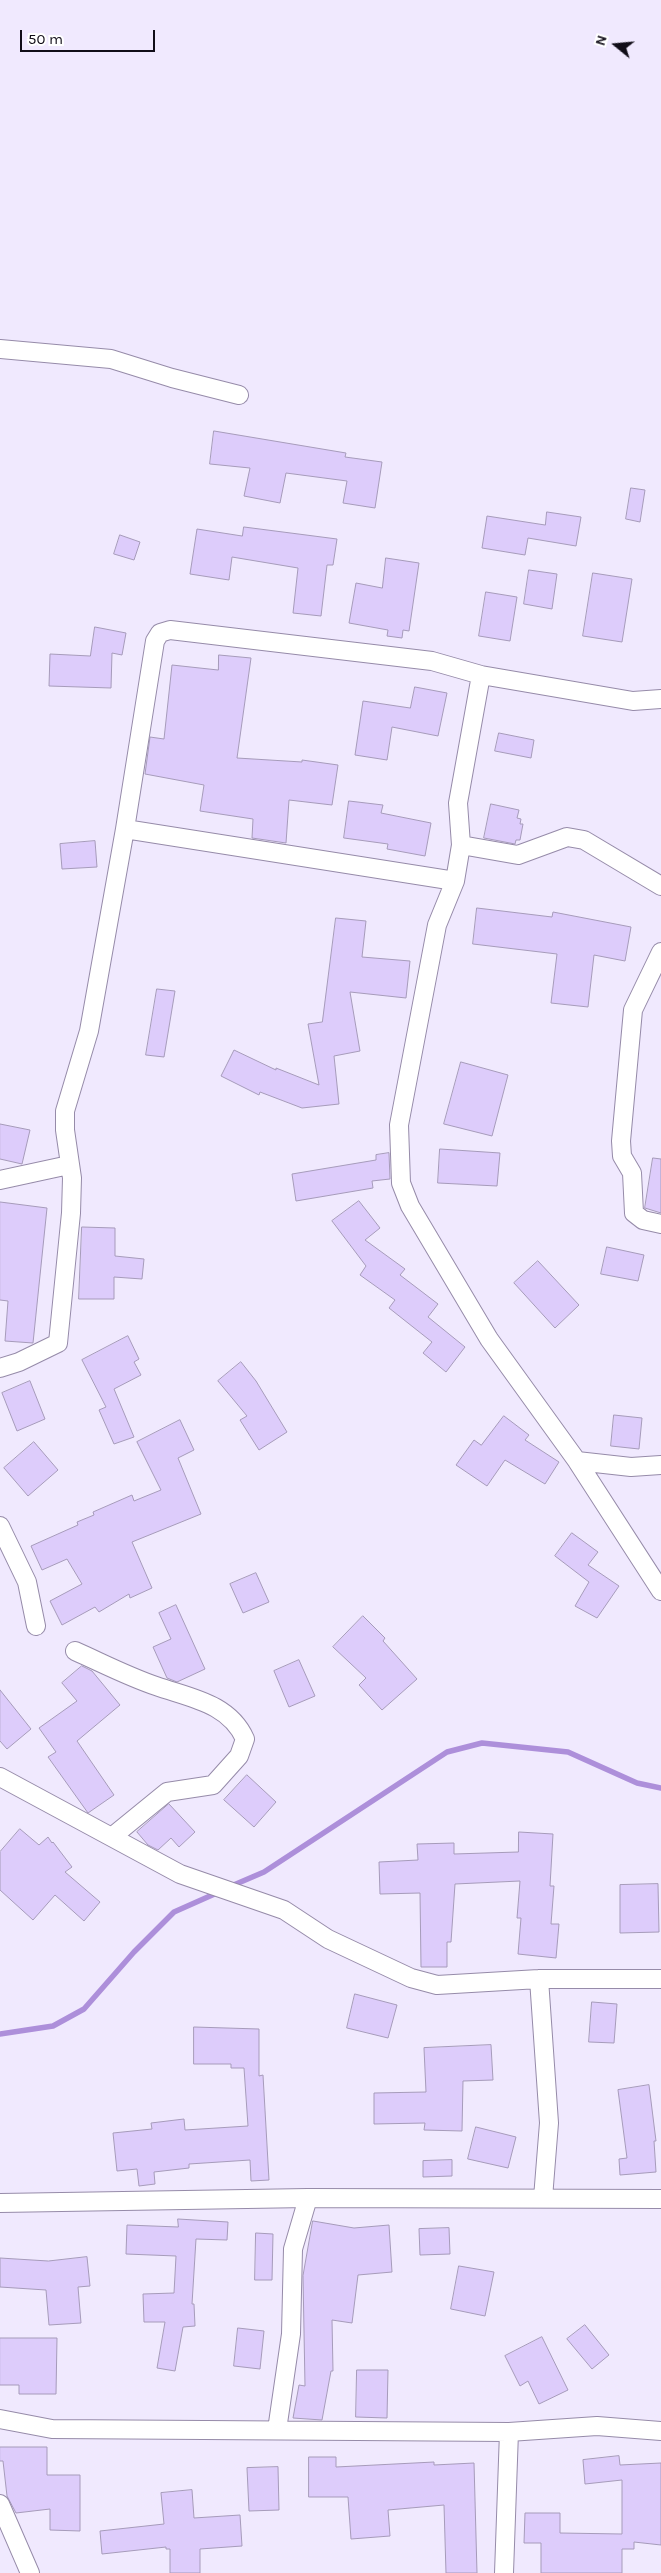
<!DOCTYPE html>
<style>
body{margin:0}
#map{position:relative;width:661px;height:2573px;overflow:hidden;background:#f0e9fe;font-family:Karla,sans-serif}
canvas{display:block}
.north{position:absolute;left:591px;top:20px;width:50px;height:50px;-webkit-text-stroke:4px #fff;paint-order:stroke;rotate:287deg;font-size:14px;font-weight:700;line-height:20px;text-align:center;color:#110d18}
.north::after{content:'';display:block;margin:auto;width:18px;height:22px;background:#110d18;clip-path:polygon(50% 0,100% 100%,50% 72%,0 100%)}
.scale{position:absolute;left:20px;top:30px;width:135px;height:22px;box-sizing:border-box;border:2px solid #110d18;border-top:0;padding-left:6px;font-size:15px;line-height:18px;white-space:nowrap;color:#110d18;-webkit-text-stroke:4px #fff;paint-order:stroke}
</style>
<div id="map">
<canvas width="661" height="2573"></canvas>
<div class="north">N</div>
<div class="scale">50 m</div>
</div>
<script>
const ctx = document.querySelector('canvas').getContext('2d');
ctx.lineJoin = 'round';
function stroke(path, color, width, dash) {
  ctx.strokeStyle = color;
  ctx.lineWidth = width;
  ctx.lineCap = dash ? 'butt' : 'round';
  ctx.setLineDash(dash || []);
  ctx.stroke(path);
}
function paint(path, color) {
  ctx.fillStyle = color;
  ctx.fill(path, 'evenodd');
}
stroke(new Path2D(`
 M229 1887 264 1872 447 1752 482 1743 568 1752 637 1783 661 1788
 M0 2034 53 2026 84 2009 134 1952 174 1912 219 1892`), '#ad8fda', 5.5);
const building = new Path2D(`
 M214 431 346 453 345 457 382 462 375 508 343 503 347 481 286 473 280 503 244 496 250 468 210 464Z
 M631 488 645 490 640 522 626 519Z
 M547 512 581 517 576 546 528 538 525 555 482 548 487 516 545 525Z
 M244 527 337 539 333 565H327L321 616 293 613 298 568 232 557 229 580 190 574 197 529 242 536Z
 M120 535 140 542 134 560 114 554Z
 M386 558 419 563 409 631 403 630 402 638 387 636 388 630 349 623 356 583 382 588Z
 M529 570 557 574 552 609 524 604Z
 M593 573 632 579 622 642 583 636Z
 M486 592 517 597 510 641 479 636Z
 M95 627 126 633 122 655 112 653 111 688 49 686 50 654 90 656Z
 M219 655 251 658 237 758 302 762V760L338 765 332 805 289 800 286 843 252 838 253 819 200 811 204 785 145 774 150 737 164 739 172 665 218 670Z
 M415 687 447 693 438 736 392 727 387 760 355 755 363 701 410 708Z
 M499 733 534 740 531 758 495 751Z
 M349 801 383 805 381 813 431 823 425 856 387 849 388 844 344 838Z
 M491 804 519 810 517 818 521 819 520 824H523L520 840H516L515 844 484 838Z
 M95 841 97 867 62 869 60 844Z
 M477 908 552 917 553 912 631 927 625 961 594 955 588 1007 551 1003 557 954 473 944Z
 M336 918 366 921 362 957 410 961 406 998 350 992 360 1051 334 1056 339 1104 302 1108 260 1092 259 1095 221 1076 234 1050 276 1070V1068L319 1085 308 1024 322 1022Z
 M157 989 175 991 164 1057 146 1055Z
 M461 1062 508 1075 492 1136 444 1124Z
 M0 1124 30 1130 22 1164 0 1159Z
 M440 1149 500 1153 497 1186 438 1183Z
 M389 1153 390 1179 372 1181 373 1188 296 1201 292 1174 376 1160V1155Z
 M653 1158 661 1159V1213L645 1208Z
 M359 1201 380 1228 365 1240 405 1269 400 1275 438 1304 428 1317 465 1347 446 1372 423 1353 432 1342 389 1308 395 1300 360 1275 366 1266 332 1221Z
 M0 1202 47 1208 33 1343 5 1341 8 1301 0 1300Z
 M82 1227 115 1228V1256L144 1259 142 1279 114 1277V1299H79Z
 M607 1247 644 1255 638 1281 601 1274Z
 M538 1261 579 1305 555 1328 514 1283Z
 M128 1336 139 1359 134 1362 141 1375 114 1389 134 1437 114 1444 99 1410 106 1407 82 1360Z
 M241 1362 256 1381 287 1432 259 1450 240 1420 247 1416 218 1381Z
 M30 1381 45 1419 17 1431 2 1393Z
 M614 1415 642 1418 639 1449 611 1446Z
 M504 1416 529 1435 525 1440 559 1462 545 1484 505 1460 487 1486 456 1465 474 1440 481 1445Z
 M180 1420 194 1450 178 1458 201 1514 132 1542 152 1588 130 1598 129 1594 99 1612 95 1607 62 1625 50 1601 82 1584 67 1559 42 1570 31 1546 78 1525 77 1522 94 1515 93 1512 132 1495 134 1501 161 1490 137 1442Z
 M34 1442 58 1470 28 1496 4 1468Z
 M572 1533 598 1552 588 1565 619 1586 597 1618 575 1606 589 1582 555 1556Z
 M256 1573 269 1602 243 1613 230 1584Z
 M176 1605 205 1669 177 1682 167 1678 153 1647 171 1639 159 1613Z
 M363 1616 385 1638 383 1641 417 1679 382 1710 359 1685 366 1678 333 1647Z
 M299 1660 315 1696 289 1707 274 1671Z
 M82 1666 92 1671 120 1705 77 1741 114 1795 88 1813 48 1757 56 1752 39 1728 77 1701 62 1683Z
 M0 1690 31 1729 7 1749 0 1741Z
 M247 1775 276 1802 254 1827 224 1800Z
 M169 1804 195 1832 179 1847 171 1838 158 1850 148 1845 137 1832Z
 M20 1829 39 1845 48 1837 52 1843 53 1842 72 1867 65 1872 100 1902 84 1921 55 1895 33 1920 0 1890V1852Z
 M519 1832 553 1834 550 1886H554L551 1924H559L556 1958 518 1954 521 1918H517L520 1881 455 1884 451 1942H447V1967H421L420 1893 380 1894 379 1862 418 1860 417 1844 454 1843V1854L518 1852Z
 M658 1884 659 1932 620 1933V1885Z
 M355 1994 397 2005 388 2038 347 2028Z
 M592 2002 617 2004 614 2043 589 2042Z
 M194 2027 259 2029V2076L263 2075 269 2180 251 2181 250 2160 189 2164V2168L154 2172 155 2184 139 2186 137 2169 117 2171 113 2133 152 2129 151 2123 184 2119 185 2130 248 2126 244 2068H231V2064H194Z
 M491 2045 493 2080 463 2081 462 2131 424 2130 425 2123 374 2124V2093L426 2092 424 2048Z
 M649 2085 656 2141H654L656 2172 620 2175 619 2159 627 2158 618 2090Z
 M476 2127 516 2137 508 2168 468 2159Z
 M452 2160V2176L423 2177V2161Z
 M178 2219 228 2222 227 2240 196 2239 192 2304H194L195 2326 183 2327 175 2371 157 2368 165 2322H144L143 2294 174 2293 176 2256 126 2254 127 2225 178 2227Z
 M313 2221 354 2228 389 2225 392 2272 358 2275 352 2323 332 2320 333 2371H331L322 2420 293 2418 299 2385 305 2386 303 2276Z
 M449 2228 450 2254 420 2255 419 2229Z
 M256 2233 273 2234 272 2280H255Z
 M87 2257 90 2286 78 2287 81 2323 49 2325 46 2290 0 2287V2258L48 2261Z
 M459 2266 494 2272 485 2316 451 2309Z
 M585 2325 609 2355 592 2369 567 2339Z
 M238 2328 264 2331 260 2369 234 2366Z
 M542 2337 568 2390 539 2404 528 2381 520 2386 505 2356Z
 M0 2338H57L56 2394H19V2385H0Z
 M357 2370H388L387 2418 356 2417Z
 M0 2447H47V2475H80V2531L50 2530V2509L16 2513 7 2496 3 2461H0Z
 M619 2456 620 2465 661 2463V2545L634 2542V2549H622V2573H541V2543H524L525 2513H560V2533L622 2534V2480L585 2484 583 2460Z
 M309 2457H336V2467L434 2462V2465L474 2463 477 2573H446L444 2505 388 2510 390 2536 351 2539 348 2497H309Z
 M278 2467 279 2510 249 2511 247 2468Z
 M192 2490 194 2518 240 2515 242 2546 200 2549V2573H170V2549H166V2547L102 2554 100 2531 164 2524 161 2493Z`);
paint(building, '#ddccfb');
stroke(building, '#a69bba', 1);
const minor = new Path2D(`
 M0 349 111 359 172 378 239 395
 M481 675 633 701 661 699
 M125 829 455 881
 M461 845 518 855 567 837 584 840 661 886
 M661 952 633 1010 621 1141 622 1156 632 1173 634 1213 643 1220 661 1224
 M0 1180 69 1165
 M0 1368 19 1362 58 1343 71 1213 72 1178 65 1130V1111L89 1031 125 829 155 641 160 633 170 630 432 661 481 675 458 803 461 845 455 881 437 925 399 1125 401 1183 410 1206 489 1339 577 1461 661 1591
 M577 1461 631 1467 661 1465
 M0 1526 27 1582 36 1626
 M75 1651C102 1663 129 1677 156 1686 190 1698 229 1703 245 1739L239 1756 213 1785 167 1792 113 1836
 M0 1777 180 1874 284 1910 328 1939 411 1978 437 1985 539 1979H661
 M539 1979 549 2123 543 2198
 M0 2203 308 2198 661 2199
 M0 2419 52 2429 509 2432 597 2426 661 2431
 M277 2430 291 2334 293 2249 308 2198
 M0 2504 30 2573
 M504 2573 509 2432`);
stroke(minor, '#968ba9', 20);
stroke(minor, '#fff', 18);
</script>
